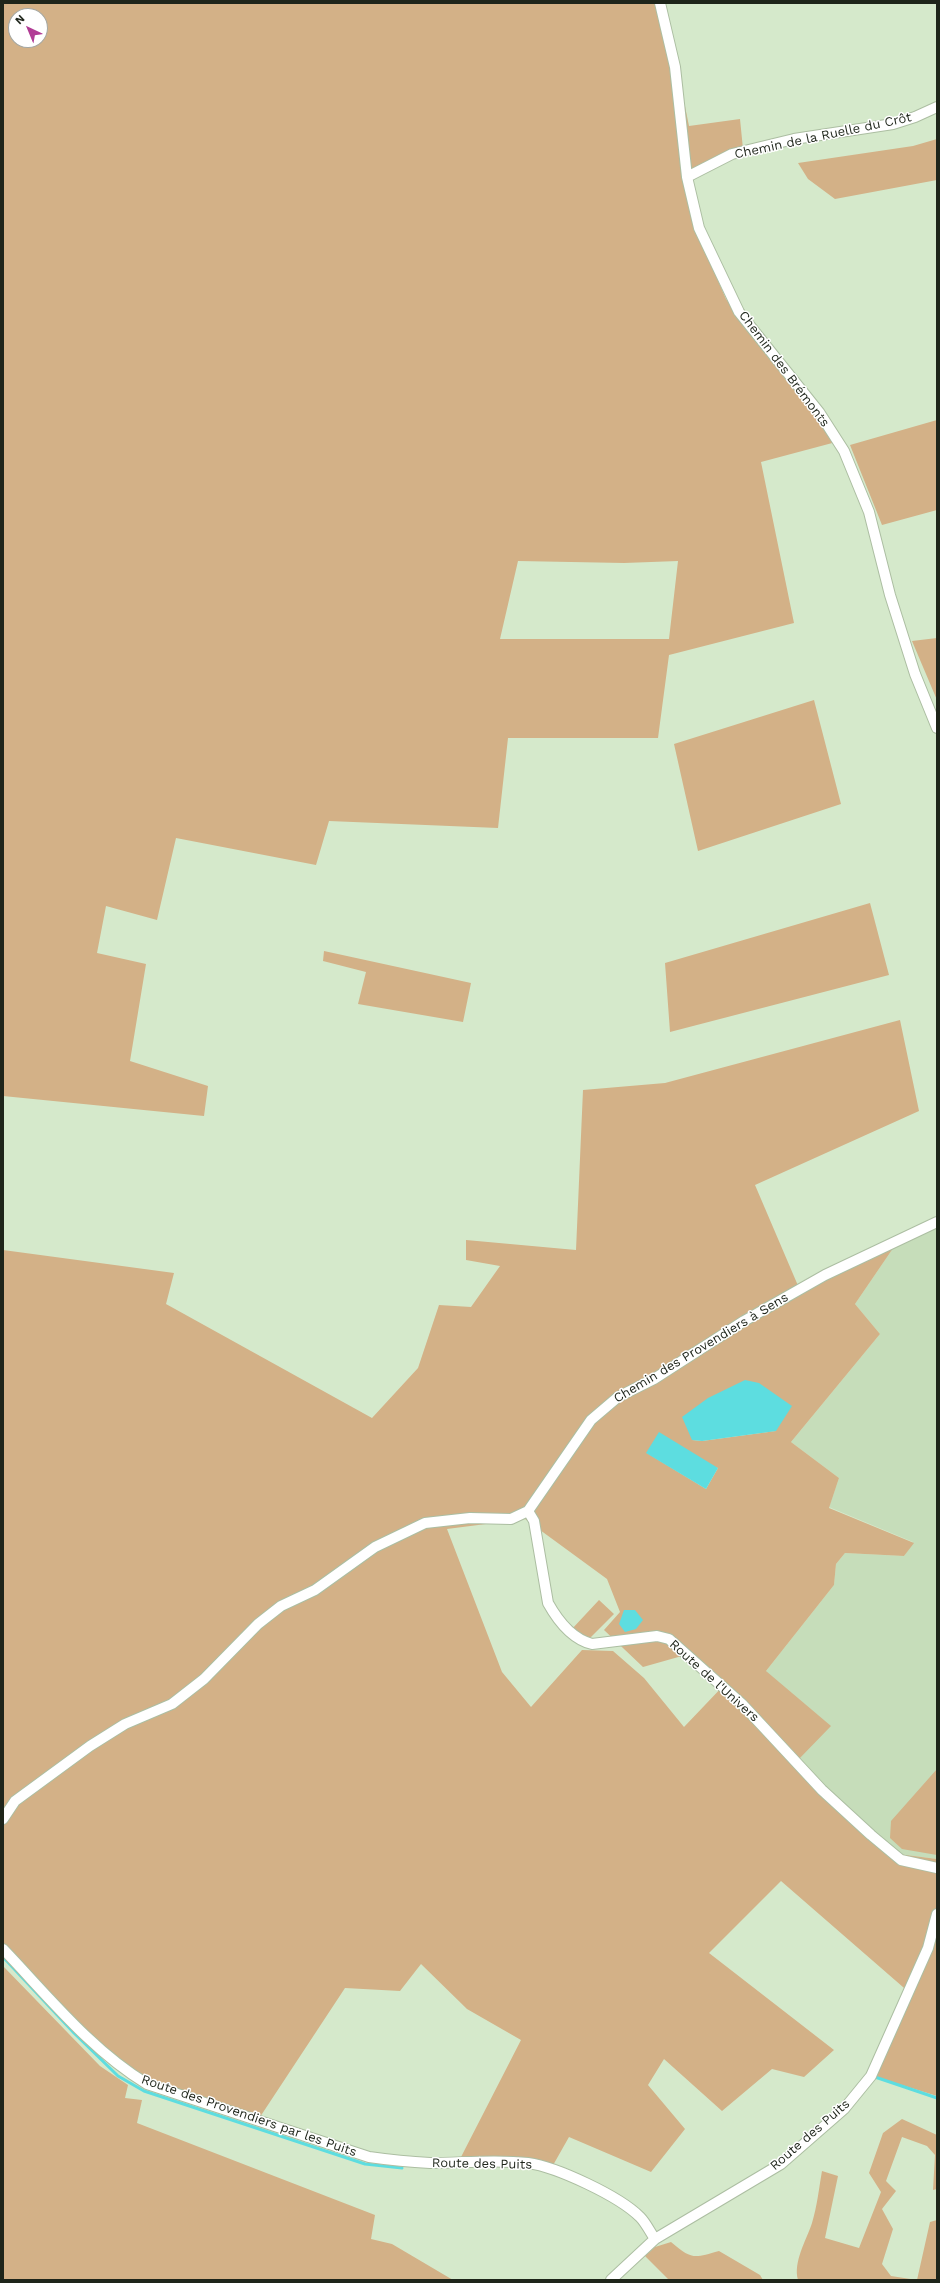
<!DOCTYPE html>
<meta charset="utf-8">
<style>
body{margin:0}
#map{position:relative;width:940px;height:2283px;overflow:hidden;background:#d5e9cb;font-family:"Work Sans",sans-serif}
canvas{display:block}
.frame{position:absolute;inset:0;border:4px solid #1e251a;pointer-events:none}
.north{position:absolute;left:8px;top:8px;width:40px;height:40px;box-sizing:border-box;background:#fff;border:1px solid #a5a8a3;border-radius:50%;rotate:316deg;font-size:11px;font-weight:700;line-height:16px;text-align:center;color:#1e251a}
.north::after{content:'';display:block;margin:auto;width:14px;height:18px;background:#b13c95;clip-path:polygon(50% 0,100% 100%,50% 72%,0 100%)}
</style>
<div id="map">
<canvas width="940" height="2283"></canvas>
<div class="frame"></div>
<div class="north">N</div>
</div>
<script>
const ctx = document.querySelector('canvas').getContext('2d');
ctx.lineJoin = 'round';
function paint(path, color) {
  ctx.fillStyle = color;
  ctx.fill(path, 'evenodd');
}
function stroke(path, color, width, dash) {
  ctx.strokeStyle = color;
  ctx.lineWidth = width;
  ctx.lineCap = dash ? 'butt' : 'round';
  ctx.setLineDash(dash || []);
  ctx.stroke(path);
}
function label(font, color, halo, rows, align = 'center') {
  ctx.font = font + ' "Work Sans",sans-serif';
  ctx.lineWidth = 3;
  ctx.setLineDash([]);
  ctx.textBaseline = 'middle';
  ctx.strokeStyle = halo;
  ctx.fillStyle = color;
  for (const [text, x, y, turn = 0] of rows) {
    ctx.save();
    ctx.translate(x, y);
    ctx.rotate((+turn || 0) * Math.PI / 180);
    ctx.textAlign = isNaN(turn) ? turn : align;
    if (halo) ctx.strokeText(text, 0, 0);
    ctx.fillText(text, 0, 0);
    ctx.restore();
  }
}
paint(new Path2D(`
 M937 1224V1859L898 1854 848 1813 798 1760 766 1671 834 1585 836 1564 845 1553 904 1556 913 1542 829 1507 839 1478 791 1442 880 1334 855 1304 898 1241Z`), '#c6ddba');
paint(new Path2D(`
 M3 3H664L689 126 740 119 743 149 682 174 700 239 726 299 836 442 761 462 794 623 669 655 658 738H508L498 828 329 821 316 865 176 838 157 920 106 906 97 953 146 964 130 1061 208 1086 204 1116 3 1096ZM16 16H40V40H16ZM518 561 624 563 678 561 669 639H500Z
 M937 139V180L835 199 808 179 798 163 913 146Z
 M937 420V510L882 525 850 445Z
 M937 638V700L912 641Z
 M814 700 841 804 698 851 674 744Z
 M870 903 889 975 670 1032 665 963Z
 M324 951 471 983 463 1022 358 1004 366 972 323 961Z
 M900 1020 919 1111 755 1185 799 1288 898 1241 855 1304 880 1334 791 1442 839 1478 829 1508 914 1543 904 1556 845 1553 836 1564 834 1585 766 1671 831 1726 798 1760 848 1813 898 1854 937 1859V2096L876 2077 911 1994 781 1881 709 1953 834 2050 804 2077 772 2069 722 2111 664 2059 648 2085 685 2129 651 2172 569 2137 552 2167 530 2159 461 2157 521 2040 467 2009 421 1964 400 1991 345 1988 260 2117 135 2077 3 1958V1250L174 1273 166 1304 372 1418 418 1368 439 1305 471 1307 500 1266 466 1260V1240L576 1250 583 1090 665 1083ZM776 1431 702 1441 692 1440ZM647 1453 718 1468 706 1489ZM525 1519 607 1579 620 1612 604 1630 643 1667 689 1654 725 1684 684 1727 644 1678 613 1651 582 1650 531 1707 502 1672 447 1529Z
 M599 1600 614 1614 588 1640 571 1630Z
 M937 1769V1855L902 1849 890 1838 891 1821Z
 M3 1966 100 2066 128 2085 125 2098 142 2100 137 2123 375 2215 371 2239 392 2244 453 2280H3Z
 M902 2119 937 2135V2189L933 2190 935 2155 927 2146 902 2137 886 2181 896 2191 882 2209 893 2229 882 2264 891 2276 917 2280 930 2222 937 2220V2280H798C793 2262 806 2241 812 2223 817 2207 819 2188 822 2171L838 2176 825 2238 859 2248 881 2192 869 2173 883 2133Z
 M671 2242C692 2260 694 2258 719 2251L760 2275 763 2280H669L645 2256 655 2247Z`), '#d3b187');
paint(new Path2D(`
 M745 1380 759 1383 792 1406 776 1431 702 1441 692 1440 682 1417 708 1398Z
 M659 1432 718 1468 706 1489 646 1453Z
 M624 1610H635L643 1620 636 1629 625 1632 619 1624Z`), '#5ddde0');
stroke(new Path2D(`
 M3 1957 74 2033 118 2076 144 2091 365 2164 402 2168
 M875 2077 937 2098`), '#5ddde0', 3);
const minor = new Path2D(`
 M660 3 675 67 687 177 699 228 739 312 819 412 844 451 869 512 890 595 915 674 937 728
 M687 177 732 154 794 139 893 124 915 117 937 107
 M528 1511 534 1521 548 1603C558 1621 572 1639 592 1644L657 1636 669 1639 742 1704 822 1790 871 1835 901 1860 937 1868
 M3 1819 15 1801 90 1746 125 1724 172 1704 204 1679 258 1624 281 1606 315 1590 375 1547 425 1523 470 1518 511 1519 528 1511 591 1420 618 1397 654 1379 744 1321 825 1275 937 1222
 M3 1949C48 1996 91 2050 147 2084L369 2157C390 2160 410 2162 430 2163 462 2163 496 2159 528 2163 557 2167 619 2196 640 2217 646 2223 650 2232 655 2239
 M611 2280 655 2239 781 2164 844 2109 871 2076 928 1948 937 1914`);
stroke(minor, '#acbea2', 12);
stroke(minor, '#fff', 10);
label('13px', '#1e251a', '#fff', [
 ["Chemin de la Ruelle du Crôt",823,136,-12],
 ["Chemin des Brémonts",784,369,53],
 ["Chemin des Provendiers à Sens",701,1348,-31],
 ["Route de l'Univers",714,1681,42],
 ["Route des Provendiers par les Puits",249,2116,19],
 ["Route des Puits",810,2135,-41],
 ["Route des Puits",482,2164,1]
]);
</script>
